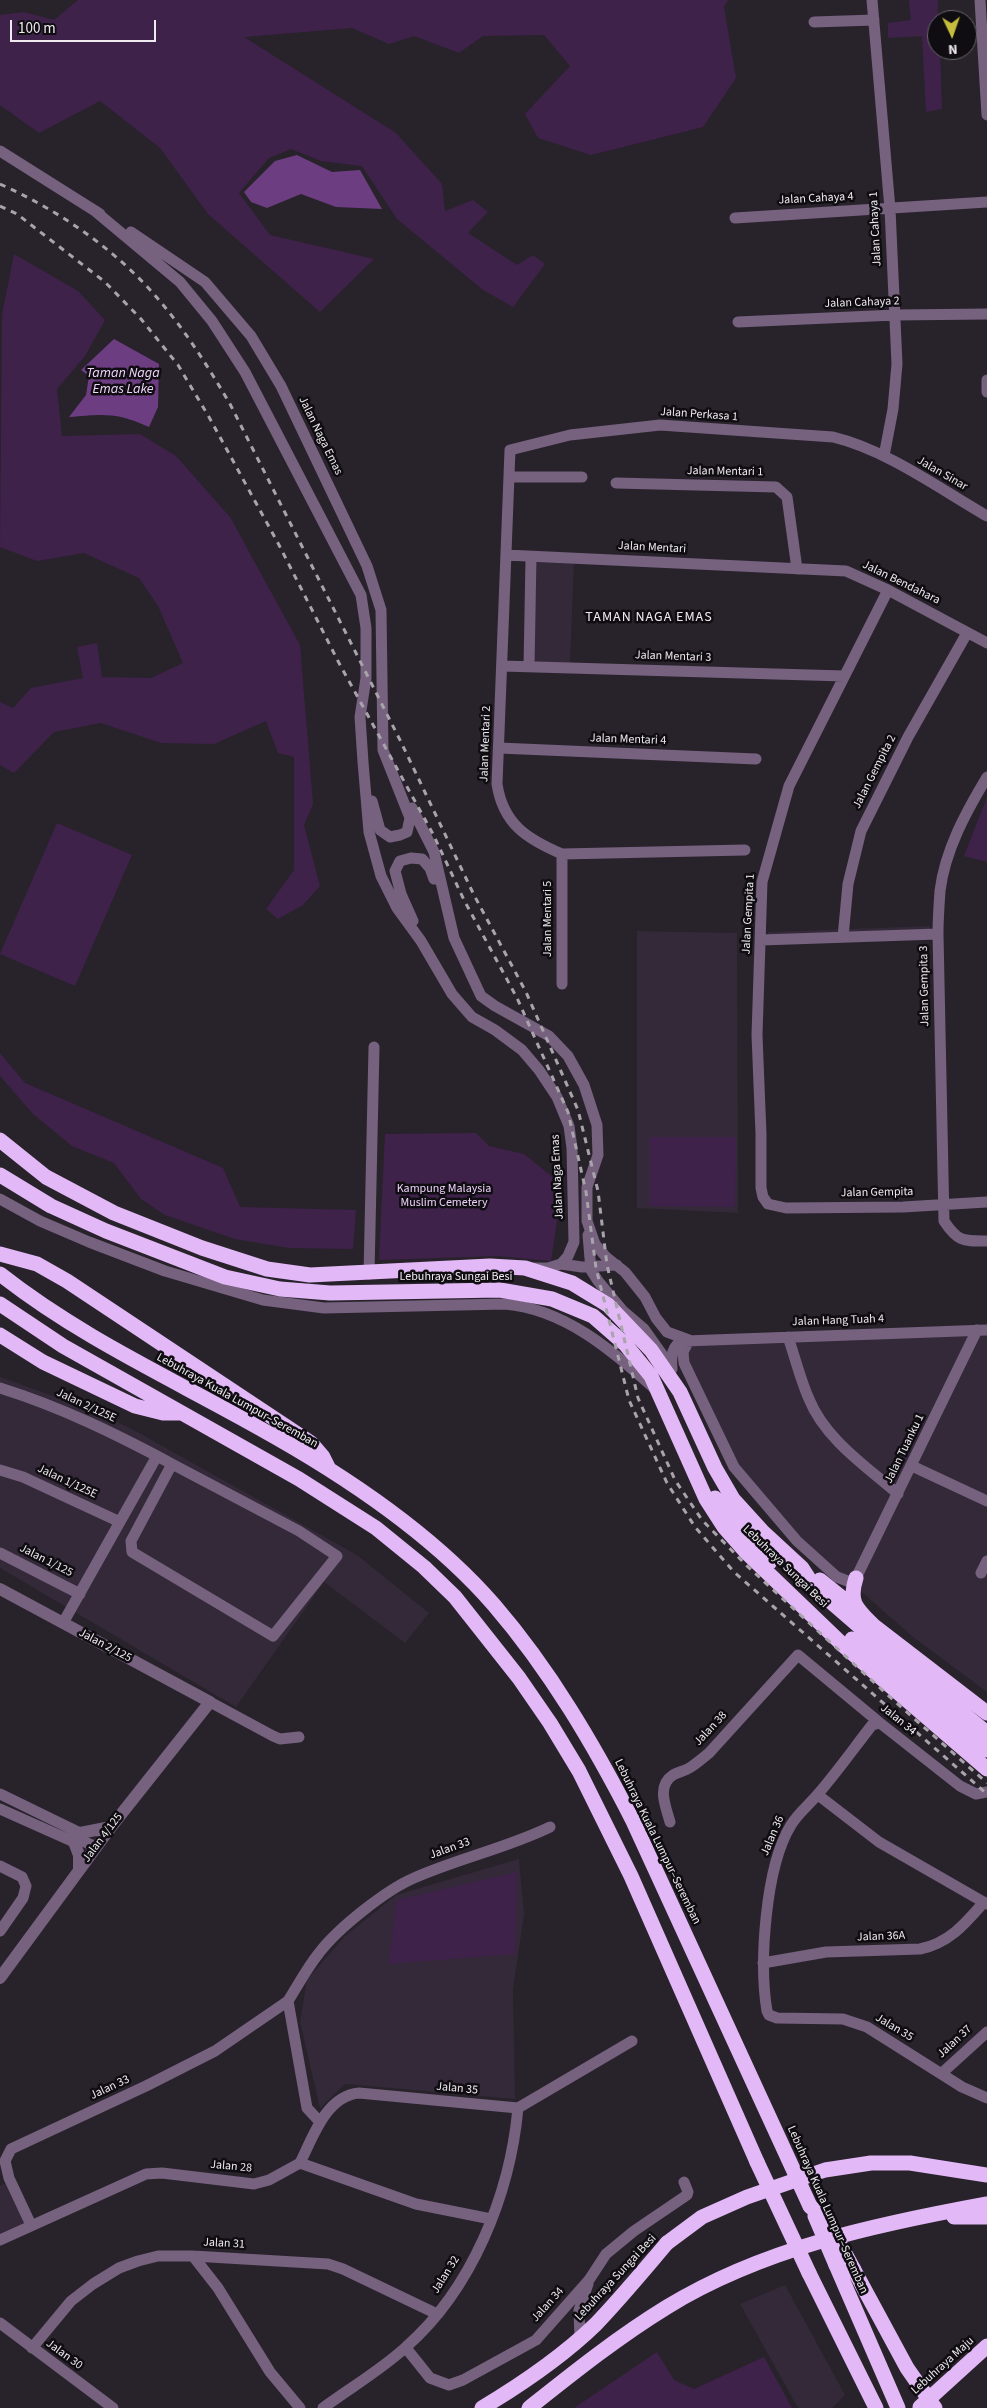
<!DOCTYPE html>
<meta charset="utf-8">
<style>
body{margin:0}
#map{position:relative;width:987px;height:2408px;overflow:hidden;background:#28222b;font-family:"Source Sans 3",sans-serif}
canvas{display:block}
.north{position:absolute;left:927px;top:10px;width:50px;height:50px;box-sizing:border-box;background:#0f0d11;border:1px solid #68656a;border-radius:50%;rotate:177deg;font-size:14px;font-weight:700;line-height:20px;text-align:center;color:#eeeaf0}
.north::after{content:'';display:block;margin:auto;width:18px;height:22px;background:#c6bc3d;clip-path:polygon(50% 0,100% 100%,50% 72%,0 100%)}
.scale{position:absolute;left:10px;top:20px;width:146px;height:22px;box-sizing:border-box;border:2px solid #eeeaf0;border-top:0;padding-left:6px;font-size:15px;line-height:18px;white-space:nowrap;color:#eeeaf0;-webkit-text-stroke:4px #0f0d11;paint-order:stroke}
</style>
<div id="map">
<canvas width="987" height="2408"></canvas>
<div class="north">N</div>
<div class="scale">100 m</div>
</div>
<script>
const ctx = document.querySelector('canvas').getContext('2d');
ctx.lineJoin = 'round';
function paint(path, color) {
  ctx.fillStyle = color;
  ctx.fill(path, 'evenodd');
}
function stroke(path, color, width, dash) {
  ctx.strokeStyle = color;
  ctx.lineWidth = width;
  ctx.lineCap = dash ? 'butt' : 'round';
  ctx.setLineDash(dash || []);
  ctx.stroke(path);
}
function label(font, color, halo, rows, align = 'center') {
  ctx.font = font + ' "Source Sans 3",sans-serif';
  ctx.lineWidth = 5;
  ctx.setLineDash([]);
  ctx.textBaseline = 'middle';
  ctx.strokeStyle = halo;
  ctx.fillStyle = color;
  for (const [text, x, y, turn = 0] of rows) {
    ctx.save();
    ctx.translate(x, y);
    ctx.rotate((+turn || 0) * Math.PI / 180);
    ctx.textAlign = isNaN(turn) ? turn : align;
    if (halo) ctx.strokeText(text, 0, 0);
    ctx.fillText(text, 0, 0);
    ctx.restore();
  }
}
paint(new Path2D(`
 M535 560 574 562 570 664 533 663Z
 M930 926V939L768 945V932Z
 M637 931 737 933 738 1213 637 1208Z
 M987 1333V1692L913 1637 798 1536 736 1466 688 1362 686 1353 692 1345Z
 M0 1377 98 1412 141 1434 357 1555 429 1613 405 1643 324 1582 236 1707 0 1568Z
 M519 1859 524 1914 513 1990 515 2099 345 2084 320 2108 300 2022 307 1980 344 1937 396 1895Z
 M8 2182 27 2223 0 2236V2186Z
 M785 2285 845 2395 832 2408H798L740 2304Z`), '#332938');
paint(new Path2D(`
 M78 0H728L724 7 736 78 703 127 591 155 538 138 525 114 570 66 544 35 483 36 459 53 414 36 389 44 352 28 244 37 396 133 442 184 445 211 473 200 488 212 468 233 517 265 533 255 545 264 513 307 483 290 397 219 362 166 321 161 291 149 269 158 239 193 270 235 374 259 320 312 208 214 160 148 100 101 39 133 0 105V15L24 12 54 20Z
 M909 0H938L937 50H940L942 109 926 112 922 36 888 38V23L911 20Z
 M14 254 78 291 105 320 85 356 57 389 62 436 140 434 176 456 230 517 300 645 313 804 304 825 320 886 303 905 278 919 266 909 294 870V757L278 753 266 721 214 744 161 743 101 723 54 732 14 773 0 765V702L13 708 31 688 83 678 77 647 97 643 102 677 151 678 183 663 158 606 139 578 84 553 37 561 0 547 2 315Z
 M987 797V862L964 856Z
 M57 823 132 855 75 986 0 954Z
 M0 1053 25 1083 223 1168 240 1207 356 1210 353 1249 289 1248 235 1239 165 1215 141 1199 114 1163 72 1146 33 1114 0 1076Z
 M476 1133 489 1146 524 1154 555 1179 557 1221 551 1261 498 1256 379 1260 385 1134Z
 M649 1137H736L735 1207 649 1206Z
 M517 1872 515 1954 389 1964 396 1900Z
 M657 2352 674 2380 694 2389 764 2357 792 2408H574Z`), '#3e224a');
paint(new Path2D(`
 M297 155 332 172 360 170 382 209 336 207 301 194 267 208 251 202 244 192 275 161Z
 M114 339 159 364 158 407 149 427C117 412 103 414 69 417L86 395 89 376 81 370Z`), '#6d3d82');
stroke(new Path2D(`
 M872 0 890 209 897 364 893 409 884 456
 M980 0 987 115
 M814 22 874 20
 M0 151 100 214
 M95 211 180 282 212 321 245 372 361 595 366 628V678L360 717 363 762 369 832 381 876 397 908 421 941 452 994 472 1017 495 1030 522 1050 539 1070 557 1097 569 1126 572 1148 574 1242 568 1256 561 1264
 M735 218 987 202
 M131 232 205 282 251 336 281 386 367 566 381 610 383 750 410 818 407 832 400 835 390 837 380 830 372 801
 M738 322 895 315 987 314
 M987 380V392
 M509 477H582
 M616 483 776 487 787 497 797 569
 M506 555 846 571 888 590 987 643
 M888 590 789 786 762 882 757 1035 761 1134V1188L763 1197 768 1204 786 1208 903 1207 987 1202
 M502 666 844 676
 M529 667 531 557
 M499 748 756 759
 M987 777C966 812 945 850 940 891 939 905 938 919 938 934L944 1221C958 1242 963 1241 987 1241
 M412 808 434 852 454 938 481 996 495 1006 549 1036 568 1056 584 1085 597 1125 598 1155 587 1187V1221L595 1244 606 1257 625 1272 645 1297 656 1318 667 1332 689 1340
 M745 850 562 854C527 839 503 824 497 784L510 450 570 435 660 425 833 437C887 450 940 489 987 516
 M413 921 401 894 395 871 400 861 411 858 422 859 430 868 434 879
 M843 937 848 884 861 831 908 737 967 633
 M761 940 938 934
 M562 984V854
 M0 1199 40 1221 89 1242 165 1271 263 1300 324 1308 505 1304C564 1309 612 1350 655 1389
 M588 1235 591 1270 598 1281 623 1311 644 1329 671 1367
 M534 1268H548L561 1264 582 1267 617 1265
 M369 1274 374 1047
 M788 1337C795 1357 800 1379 809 1399 825 1439 867 1467 898 1494
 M689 1340 683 1352 684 1363 734 1467 797 1541 837 1577 850 1582
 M672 1369C671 1358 671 1344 685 1341L987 1330
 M0 1388C61 1407 116 1434 172 1464L299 1531 337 1556 273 1636 132 1552 131 1541 172 1464
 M912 1466 987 1501
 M0 1470 23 1477 120 1522
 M0 1553 80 1594
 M981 1573 987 1561
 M856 1578 977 1330
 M63 1623 157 1456
 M210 1702 273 1736 280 1739 299 1737
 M880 1723 872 1725C854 1748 837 1772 818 1794 809 1805 798 1813 791 1825 765 1867 759 1964 767 2011L769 2015 777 2018 843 2019 867 2027 962 2087 987 2098
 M0 1794 80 1833 83 1841
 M818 1795 879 1842 987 1904
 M0 1809 74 1842 83 1841 96 1847
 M670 1822C666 1807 656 1786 673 1775 678 1772 685 1771 691 1767 697 1763 703 1758 709 1753L798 1655 880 1723 960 1786 976 1794 987 1792
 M0 1866 22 1877 26 1886 23 1898 0 1931
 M763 1963 826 1952 920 1949C949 1943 965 1924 984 1902
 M942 2073 987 2032
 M320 2122 307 2108 288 2001C298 1985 307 1968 319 1953 338 1928 386 1890 414 1878 459 1858 507 1848 550 1827
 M300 2163C313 2137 326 2096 359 2093L518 2108 632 2041
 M300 2163 416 2204 491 2219
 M31 2225 9 2178 5 2161 11 2149 146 2086 215 2051 288 2001
 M0 2240 146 2174 162 2173 254 2184 269 2180 300 2163
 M193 2256 218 2288 270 2372 300 2408
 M0 2323 113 2408
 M580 2338 579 2310 588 2284
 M32 2348 71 2301 93 2284 119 2268 138 2261 158 2256H193L328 2264 343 2269 437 2314
 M406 2348 430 2378 449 2385 463 2380 536 2340 589 2280 606 2254 634 2231 687 2195 688 2192 684 2182
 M323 2408C350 2388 381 2370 406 2347 472 2289 510 2195 518 2108`), '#76617f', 11);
stroke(new Path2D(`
 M0 1589 210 1702 111 1827 0 1978
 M80 1833 111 1827
 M74 1842 79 1855V1870`), '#76617f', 12);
stroke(new Path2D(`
 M0 1140 46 1177 114 1213 202 1248 267 1269 310 1275 490 1266 525 1268 572 1283 608 1305 651 1350 680 1392 715 1468 733 1499 763 1532 802 1568 815 1588 911 1671 987 1733
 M0 1175 51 1206 106 1231 225 1277 280 1289 330 1293 500 1290 552 1299 593 1316 625 1344 651 1376 706 1499 724 1527 746 1552 844 1646 987 1769
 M0 1254 37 1264 67 1281 311 1443 323 1457 328 1467
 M0 1274C85 1341 184 1384 277 1438 354 1482 435 1537 494 1605 550 1670 594 1745 633 1821L810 2206
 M0 1304 63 1346 299 1479 376 1528 424 1567 455 1597 519 1678 550 1723 579 1771 631 1876 757 2162
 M0 1335 43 1362 135 1406 163 1413H180
 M715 1498 770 1562
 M856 1578C848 1603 857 1609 874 1626L987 1713
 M820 1580 856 1609
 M852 1639 987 1750
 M954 2217H987
 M836 2265 898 2408
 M854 2270 907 2368 935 2408
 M809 2273 876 2408
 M482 2408C522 2384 562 2357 596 2324 621 2298 644 2270 667 2243
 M529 2408C573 2373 618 2337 667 2307 763 2248 878 2224 987 2204`), '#e2b8f6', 15);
stroke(new Path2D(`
 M0 184C62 212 121 253 164 306 189 336 210 370 230 404L401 742 474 895 526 992 578 1110 598 1191 607 1265 638 1398 675 1480 702 1520 746 1565 891 1698 987 1783
 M0 206 17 214 105 282 141 319 178 365 209 417 279 545 339 663 433 834 464 900 517 998 568 1112 586 1192 596 1268 629 1400 667 1483 695 1527 734 1572 987 1794`), '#a9a4ac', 3, [6, 6]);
stroke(new Path2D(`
 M757 2162 809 2273
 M810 2206C830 2225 841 2246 854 2270
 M815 2216 836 2265
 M667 2243 702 2217 747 2197 825 2170 871 2163H910L987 2175
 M920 2407 987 2346`), '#e2b8f6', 15);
label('12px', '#eeeaf0', '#0f0d11', [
 ["Jalan Cahaya 4",816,199,-3],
 ["Jalan Cahaya 1",876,229,-93],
 ["Jalan Cahaya 2",862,303,-2],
 ["Jalan Perkasa 1",699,415,4],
 ["Jalan Naga Emas",320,436,64],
 ["Jalan Mentari 1",725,472,1],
 ["Jalan Sinar",942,474,30],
 ["Jalan Mentari",652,548,3],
 ["Jalan Bendahara",901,583,26],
 ["Jalan Mentari 3",673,657,2],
 ["Jalan Mentari 4",628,740,2],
 ["Jalan Mentari 2",486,744,-88],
 ["Jalan Gempita 2",875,772,-63],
 ["Jalan Gempita 1",749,914,-87],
 ["Jalan Mentari 5",548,919,-90],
 ["Jalan Gempita 3",925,986,-91],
 ["Jalan Naga Emas",558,1177,-93],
 ["Jalan Gempita",877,1193,-1],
 ["Lebuhraya Sungai Besi",456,1277],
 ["Jalan Hang Tuah 4",838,1321,-2],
 ["Lebuhraya Kuala Lumpur–Seremban",237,1401,29],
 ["Jalan 2/125E",86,1406,25],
 ["Jalan Tuanku 1",905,1449,-64],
 ["Jalan 1/125E",67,1482,25],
 ["Jalan 1/125",46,1561,27],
 ["Lebuhraya Sungai Besi",785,1567,44],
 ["Jalan 2/125",105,1646,28],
 ["Jalan 34",898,1720,39],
 ["Jalan 38",711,1729,-47],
 ["Jalan 36",773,1836,-67],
 ["Jalan 4/125",103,1838,-53],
 ["Lebuhraya Kuala Lumpur–Seremban",657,1842,64],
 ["Jalan 33",450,1849,-20],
 ["Jalan 36A",881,1937,-2],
 ["Jalan 35",894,2028,31],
 ["Jalan 37",955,2042,-43],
 ["Jalan 33",110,2088,-25],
 ["Jalan 35",457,2089,5],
 ["Jalan 28",231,2167,5],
 ["Lebuhraya Kuala Lumpur–Seremban",827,2210,66],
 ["Jalan 31",224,2244,3],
 ["Jalan 32",446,2275,-58],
 ["Lebuhraya Sungai Besi",616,2278,-47],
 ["Jalan 34",548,2305,-48],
 ["Jalan 30",64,2355,36],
 ["Lebuhraya Maju",943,2366,-42]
]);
label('12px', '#ecd1f9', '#0f0d11', [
 ["Kampung Malaysia",444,1189],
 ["Muslim Cemetery",444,1203]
]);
label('italic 14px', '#efd4fb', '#0f0d11', [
 ["Taman Naga",123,374],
 ["Emas Lake",123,390]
]);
ctx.letterSpacing = '1px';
label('14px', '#eeeaf0', '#0f0d11', [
 ["TAMAN NAGA EMAS",649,618]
]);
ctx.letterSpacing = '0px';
</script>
